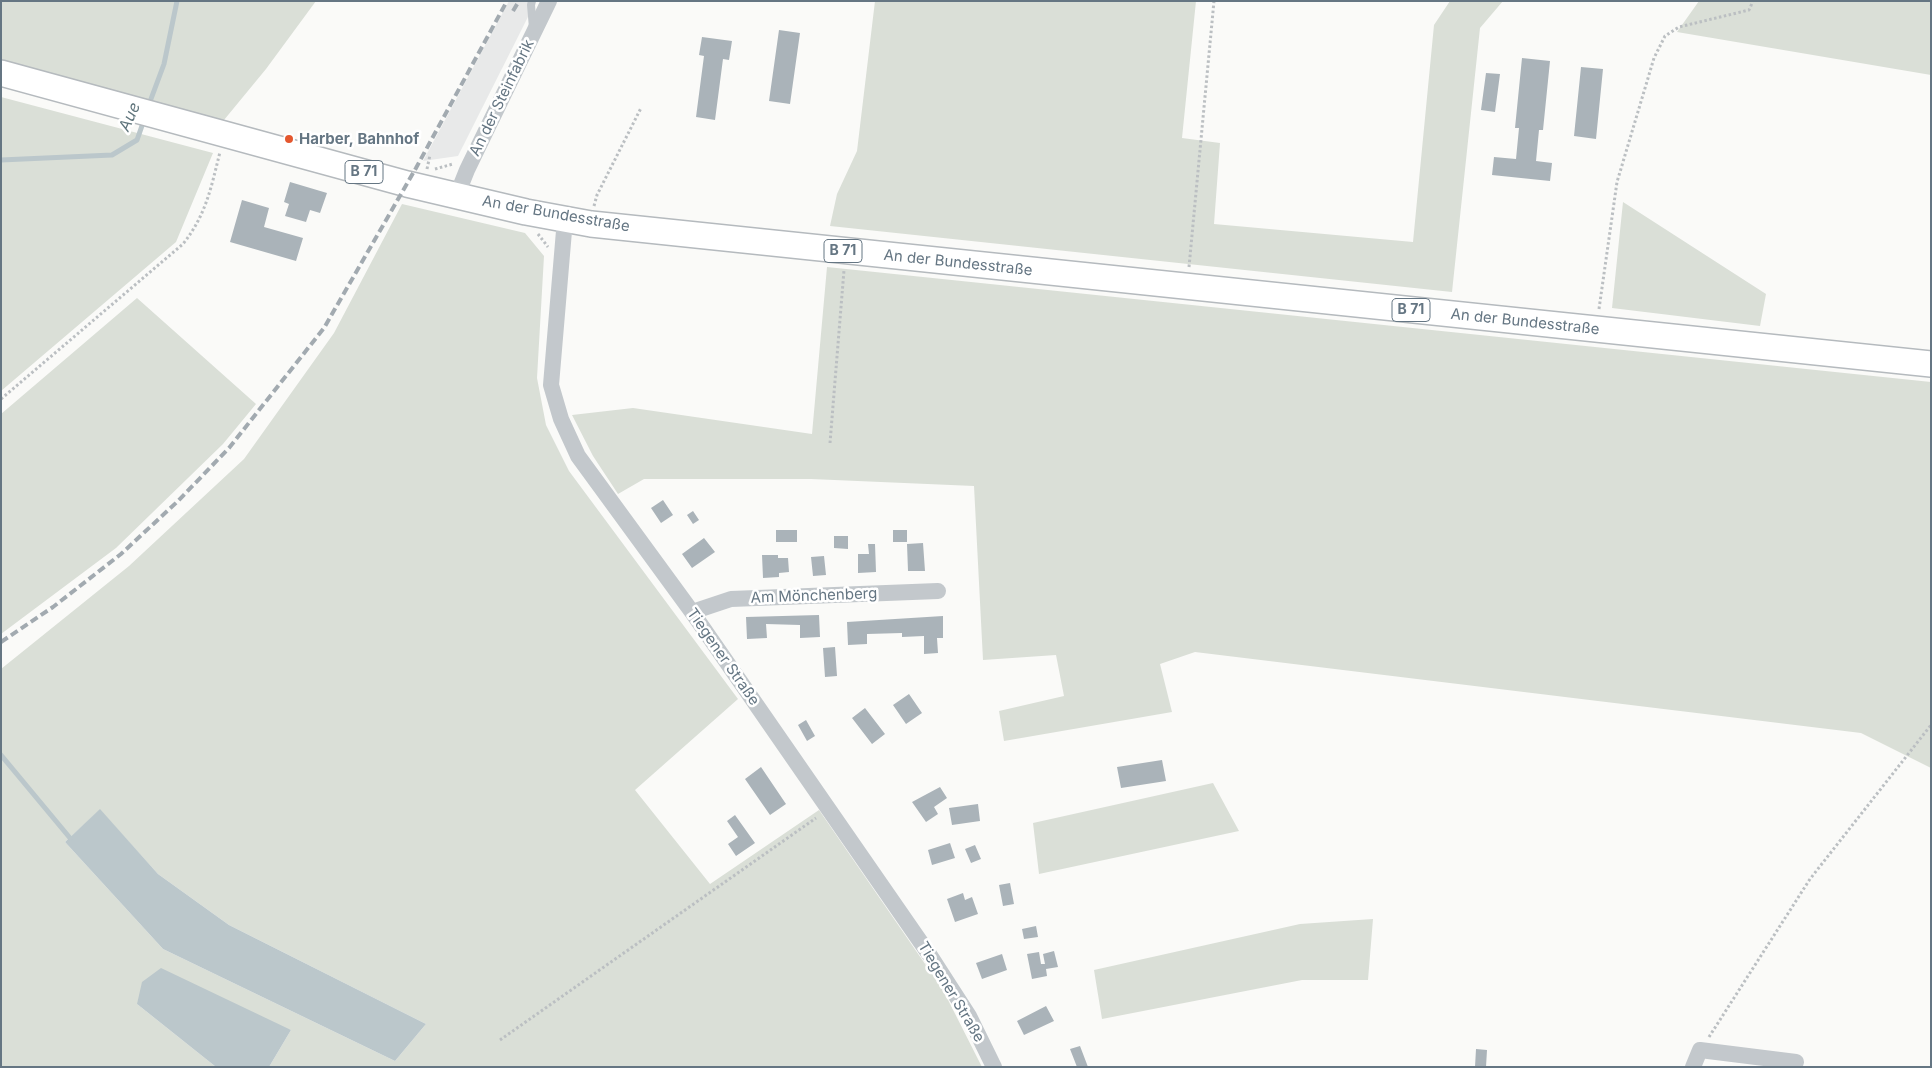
<!DOCTYPE html>
<meta charset="utf-8">
<style>
body{margin:0}
#map{position:relative;width:1932px;height:1068px;overflow:hidden;background:#fafaf8;font-family:Inter,sans-serif}
canvas{display:block}
.frame{position:absolute;inset:0;border:2px solid #657683;pointer-events:none}
</style>
<div id="map">
<canvas width="1932" height="1068"></canvas>
<div class="frame"></div>
</div>
<script>
const ctx = document.querySelector('canvas').getContext('2d');
ctx.lineJoin = 'round';
function paint(path, color) {
  ctx.fillStyle = color;
  ctx.fill(path, 'evenodd');
}
function stroke(path, color, width, dash) {
  ctx.strokeStyle = color;
  ctx.lineWidth = width;
  ctx.lineCap = dash ? 'butt' : 'round';
  ctx.setLineDash(dash || []);
  ctx.stroke(path);
}
function label(font, color, halo, rows, align = 'center') {
  ctx.font = font + ' Inter,sans-serif';
  ctx.lineWidth = 5;
  ctx.setLineDash([]);
  ctx.textBaseline = 'middle';
  ctx.strokeStyle = halo;
  ctx.fillStyle = color;
  for (const [text, x, y, turn = 0] of rows) {
    ctx.save();
    ctx.translate(x, y);
    ctx.rotate((+turn || 0) * Math.PI / 180);
    ctx.textAlign = isNaN(turn) ? turn : align;
    if (halo) ctx.strokeText(text, 0, 0);
    ctx.fillText(text, 0, 0);
    ctx.restore();
  }
}
paint(new Path2D(`
 M509 1H536L458 156 423 161Z`), '#e8e9e9');
paint(new Path2D(`
 M1 1H316L266 69 224 120 1 63Z
 M875 1H1196L1182 138 1220 143 1214 224 1413 242 1434 25 1450 1H1503L1480 28 1452 292 830 226 837 194 857 151Z
 M1699 1H1931V75L1677 32Z
 M1 97 213 153 176 242 1 391Z
 M1623 202 1766 294 1760 326 1612 308Z
 M402 204 525 233 544 256 537 378 546 425 569 471 738 699 635 790 710 884 819 810 943 990 982 1067H269L291 1030 137 1004 216 1067H1V669L129 566 244 459 334 333ZM100 810 158 874 229 925 426 1024 395 1061 163 949 65 842Z
 M827 267 1931 382V768L1861 733 1195 652 1160 664 1172 712 1004 741 999 711 1064 696 1056 655 983 660 974 486 811 479H644L618 494 593 456 572 415 633 408 812 434Z
 M137 298 256 404 223 444 116 548 1 634V414Z
 M1213 783 1239 831 1039 874 1033 823Z
 M1373 919 1368 980H1302L1102 1019 1094 970 1300 924Z`), '#dadfd7');
paint(new Path2D(`
 M100 809 158 874 229 925 426 1024 395 1061 163 949 65 842Z
 M161 968 291 1030 269 1067H216L137 1004 142 982Z`), '#bbc7cb');
stroke(new Path2D(`
 M148 107 164 64 177 1
 M1 160 112 155 137 140 144 120
 M1 755 70 838`), '#bbc7cb', 5);
paint(new Path2D(`
 M779 30 800 33 790 104 769 101Z
 M702 37 732 41 729 60 723 59 715 120 696 117 704 56 699 55Z
 M1522 58 1550 61 1543 130H1539L1536 161 1552 163 1550 181 1492 175 1494 157 1516 159 1519 128H1515Z
 M1581 67 1603 69 1596 139 1574 136Z
 M1486 73 1500 74 1495 112 1481 110Z
 M290 182 327 193 320 213 310 210 306 222 285 216 289 204 284 202Z
 M242 200 269 208 264 227 303 238 296 261 230 242Z
 M663 500 673 515 661 523 651 508Z
 M693 511 699 520 693 524 687 515Z
 M776 530H797V542H776Z
 M893 530H907V542H893Z
 M834 536H848V549L834 548Z
 M704 538 715 552 692 568 682 554Z
 M923 543 925 571H908L907 544Z
 M868 544H875L876 572 858 573V554H869Z
 M762 555H778V558H788L789 572 779 573V577L763 578Z
 M824 556 826 575 813 576 811 557Z
 M819 615 820 637 800 638V625L766 624 767 638 747 639 746 617Z
 M943 616V638H937L938 653 924 654V636L902 637V633L867 634V644L848 645 847 622Z
 M835 647 837 676 825 677 823 648Z
 M909 694 922 713 906 724 893 705Z
 M865 708 885 734 872 744 852 718Z
 M806 720 815 736 807 741 798 725Z
 M1162 760 1166 781 1121 788 1117 767Z
 M761 767 786 804 770 815 745 779Z
 M940 787 947 798 934 807 938 814 926 822 912 802Z
 M978 804 980 821 952 825 949 808Z
 M735 815 755 843 736 856 728 844 738 837 727 821Z
 M950 843 955 858 932 865 928 850Z
 M975 845 981 859 971 863 965 849Z
 M1010 883 1014 904 1003 906 999 885Z
 M963 893 965 900 972 897 978 914 955 922 947 899Z
 M1036 926 1038 937 1024 939 1022 929Z
 M1054 951 1058 967 1046 969 1047 976 1032 979 1027 954 1039 952 1041 964H1045L1043 954Z
 M1002 954 1007 970 982 979 976 963Z
 M1046 1006 1054 1021 1024 1035 1017 1021Z
 M1080 1046 1088 1067H1077L1070 1049Z
 M1476 1049 1487 1050 1486 1067H1475Z`), '#aab3b9');
const primary = new Path2D(`
 M1 73 407 184 526 212 591 224 1931 364`);
stroke(primary, '#b5babe', 28);
stroke(new Path2D(`
 M427 169 430 155
 M435 169 453 164
 M594 206 597 195 641 108
 M538 234 548 247
 M1189 267 1214 1
 M1599 309 1617 182 1654 58 1665 36 1679 27 1749 10 1753 1
 M1 399 183 244C206 215 211 188 220 152
 M830 443 844 270
 M1709 1037 1810 879 1931 725
 M500 1040 816 818`), '#bbbfc2', 3, [2.5, 2.5]);
stroke(new Path2D(`
 M532 1 531 5 533 28`), '#c3c8cc', 8);
stroke(new Path2D(`
 M457 195 467 170 549 1
 M565 219 551 385 561 419 578 456 692 612 931 957 969 1016 994 1067
 M692 612 731 599 938 591
 M1693 1067 1700 1050 1796 1062`), '#c3c8cc', 16);
stroke(primary, '#fff', 25);
stroke(new Path2D(`
 M513 11 519 1
 M1 642 53 607 121 554 177 502 229 448 324 328 416 168 507 1`), '#a2aab0', 4, [8, 4]);
for (const [x, y, r, color] of [
 [289,139,5,"#e4572e"]
]) {
  const dot = new Path2D();
  dot.arc(x, y, r, 0, 2 * Math.PI);
  ctx.fillStyle = color;
  ctx.fill(dot);
  stroke(dot, '#fff', 2);
}
for (const [x, y, w] of [
 [364,172,38],
 [843,251,38],
 [1411,310,38]
]) {
  const box = new Path2D();
  box.roundRect(x - w / 2, y - 11.5, w, 23, 4);
  ctx.fillStyle = '#fff';
  ctx.fill(box);
  stroke(box, '#657683', 1);
}
label('bold 14px', '#657683', null, [
 ["B 71",364,172],
 ["B 71",843,251],
 ["B 71",1411,310]
]);
label('15px', '#657683', '#fff', [
 ["An der Steinfabrik",502,98,-64],
 ["An der Bundesstraße",556,214,10],
 ["An der Bundesstraße",958,263,6],
 ["An der Bundesstraße",1525,322,6],
 ["Am Mönchenberg",814,596,-2],
 ["Tiegener Straße",723,657,55],
 ["Tiegener Straße",951,992,59]
]);
label('bold 15px', '#657683', '#fff', [
 ["Harber, Bahnhof",299,139]
], 'left');
label('italic 16px', '#60757c', '#fff', [
 ["Aue",130,117,-66]
]);
</script>
